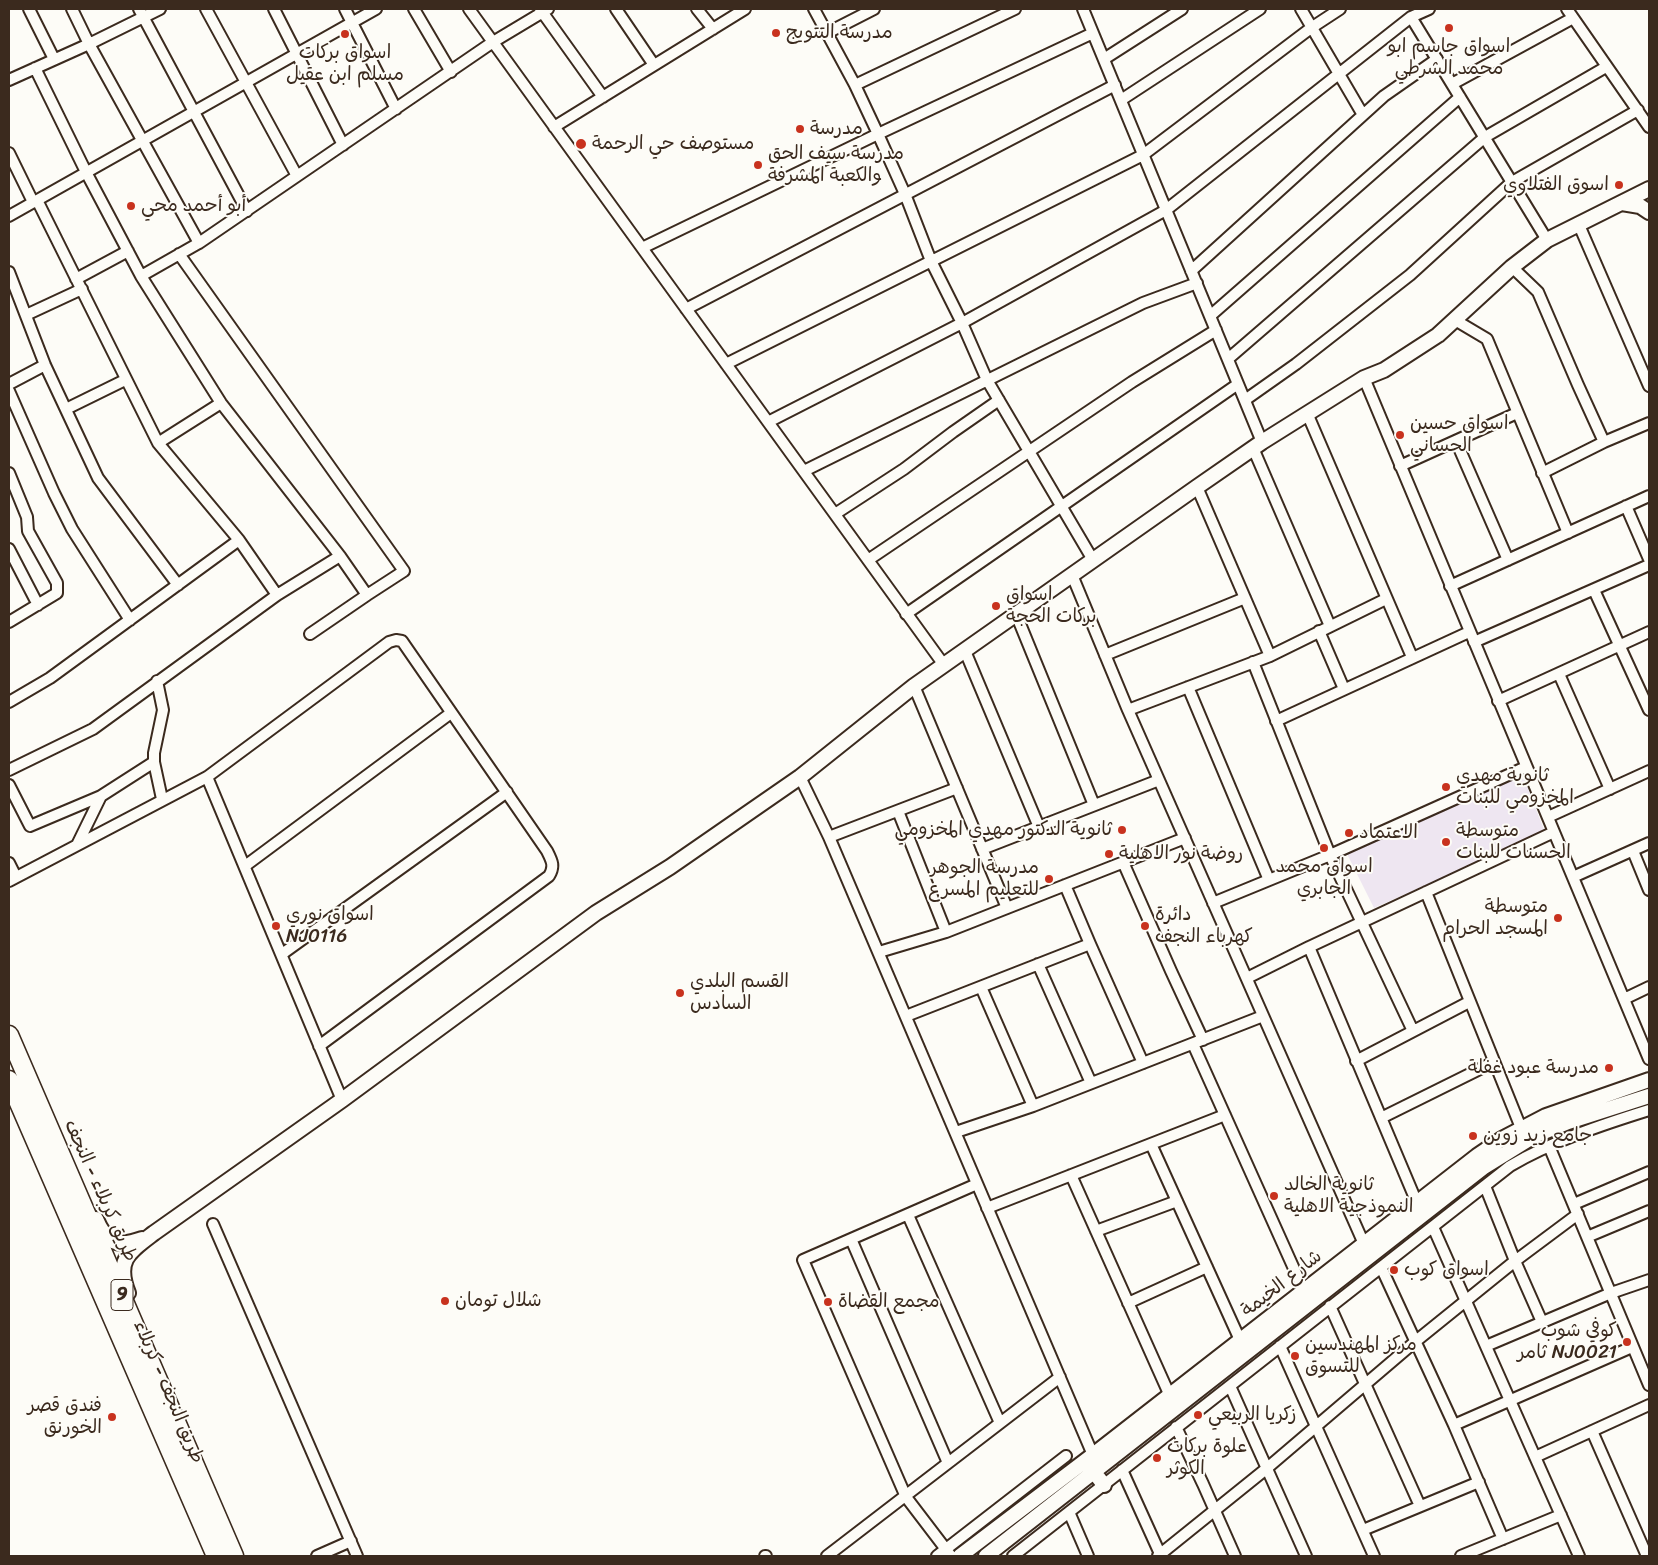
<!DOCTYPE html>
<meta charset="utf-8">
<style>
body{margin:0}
#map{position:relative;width:1658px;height:1565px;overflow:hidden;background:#fdfcf7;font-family:Sriracha,sans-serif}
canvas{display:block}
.frame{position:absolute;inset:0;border:10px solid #3b2a1e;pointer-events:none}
</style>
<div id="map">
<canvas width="1658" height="1565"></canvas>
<div class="frame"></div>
</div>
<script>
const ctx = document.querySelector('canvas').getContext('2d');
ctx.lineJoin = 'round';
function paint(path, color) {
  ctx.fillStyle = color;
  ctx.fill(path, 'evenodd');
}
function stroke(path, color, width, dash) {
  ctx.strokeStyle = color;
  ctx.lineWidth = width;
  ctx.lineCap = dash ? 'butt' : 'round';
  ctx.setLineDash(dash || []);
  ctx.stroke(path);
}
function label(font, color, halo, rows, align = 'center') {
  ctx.font = font + ' Sriracha,"Playpen Sans Arabic",sans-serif';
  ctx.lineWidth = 4;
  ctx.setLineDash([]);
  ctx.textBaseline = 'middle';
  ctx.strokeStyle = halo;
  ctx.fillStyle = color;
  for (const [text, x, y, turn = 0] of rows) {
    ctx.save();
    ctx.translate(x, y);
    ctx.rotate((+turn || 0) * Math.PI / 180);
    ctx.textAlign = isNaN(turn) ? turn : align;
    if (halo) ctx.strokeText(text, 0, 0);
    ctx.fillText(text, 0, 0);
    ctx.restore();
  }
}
paint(new Path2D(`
 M1522 774 1545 832 1374 908 1346 852Z`), '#eee6f1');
const street = new Path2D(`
 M29 9 54 59
 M72 9 89 44 199 243
 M139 9 247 211
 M206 9 297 176
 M274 9 343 145
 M345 9 396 109
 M414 9 451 72
 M469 9 944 665
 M540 9 603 97
 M616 9 654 65
 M697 9 713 29
 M814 9 855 85 878 134 905 194 931 261 962 323 987 380 1093 560
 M1083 9 1262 442
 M1301 9 1363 115
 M1567 9 1649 127
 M1411 17 1429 9
 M827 33 874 9
 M1104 59 1182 9
 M35 68 86 172 141 276 221 403 340 556 367 595
 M9 80 89 44 160 9
 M1452 84 1573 18
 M855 85 1015 9
 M1121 100 1260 9
 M554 127 745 9
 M9 153 33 202
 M37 200 158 443 239 540 277 595
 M9 216 376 9
 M1579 225 1649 386
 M642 248 878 134 1093 33
 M179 254 404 571 367 595 310 634
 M1512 267 1538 292 1578 385 1604 442
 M1191 271 1384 96 1437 59
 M9 272 45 365 98 478 178 585
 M141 276 199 243 493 42 548 9
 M76 279 128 251
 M686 309 1115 85
 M26 315 82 289
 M1210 316 1460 97
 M1455 320 1487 339 1568 533
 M1228 359 1485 137 1606 67
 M726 364 1143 155 1311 28 1340 9
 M1364 378 1649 1059
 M9 384 45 365
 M9 391 54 493 72 529 130 620
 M1245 400 1296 364 1410 275 1512 182 1638 110
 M66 409 125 380
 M1307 413 1412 657
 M768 422 962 323 1166 210 1411 17 1547 240
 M1456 441 1508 560
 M158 443 221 403
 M1253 448 1330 626
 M1400 466 1517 413
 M804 471 1143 303 1197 283
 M9 473 27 517 28 531 57 583V593L9 622
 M1542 473 1604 442 1649 423
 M1197 487 1270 656
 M1626 506 1649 559
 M835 514 904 469 953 432 999 400
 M9 549 38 605
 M868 560 1132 382 1216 330
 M1072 575 1128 710 1364 1244
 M1450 586 1649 496
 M1594 590 1649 710
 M906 614 1238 384
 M1016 614 1094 805
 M1319 631 1344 689
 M1474 642 1649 565
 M965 651 1039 827
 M1105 655 1245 598
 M1253 662 1330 855 1413 1031
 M1559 674 1610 789
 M157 681 163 710 154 753V762L162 799
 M914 686 1007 908
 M1188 687 1269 880
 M1498 701 1649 632
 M9 702 50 678 239 540
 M1128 710 1270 656 1386 599
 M1276 721 1469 632
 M9 770 93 729 277 595 340 556
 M207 777 342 1100
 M800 777 829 837 1093 1455
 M9 785 30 826 101 796
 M898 811 946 932
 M1548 817 1649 771
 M829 837 957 788
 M77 845 101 796 154 762
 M982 849 1159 780
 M1633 851 1649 890
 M1123 862 1171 971 1203 1040
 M9 863 16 877
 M245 866 451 713
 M1573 877 1649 843
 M9 881 207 777 389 642 396 640 402 641 547 851C552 861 555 866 549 876L319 1046
 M1065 885 1090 944 1143 1063
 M1426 892 1521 1128
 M1213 903 1330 855 1526 767
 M1309 947 1417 1203
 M879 952 946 932 1185 838
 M282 954 507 792
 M1038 964 1091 1083
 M1247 978 1309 947 1554 832
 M981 987 1033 1106
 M1624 999 1649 987
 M906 1016 1090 944
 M1193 1044 1304 1291
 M1356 1061 1469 1002
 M1381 1118 1494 1062
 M956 1132 1033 1106 1263 1016
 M1151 1144 1240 1340
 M1549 1146 1649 1385
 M1071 1175 1170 1396
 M1485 1186 1515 1261 1542 1322
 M1574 1204 1649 1172
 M987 1208 1225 1115
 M908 1215 1000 1423
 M213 1224 357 1556
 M1433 1227 1579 1556
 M1096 1231 1177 1201
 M1587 1237 1649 1211
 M851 1239 948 1463
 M1381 1267 1454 1425 1503 1539
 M1128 1303 1207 1267
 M1330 1306 1420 1506
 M1280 1346 1374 1556
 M1486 1346 1611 1293 1649 1280
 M1230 1386 1306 1556
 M1454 1425 1632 1347
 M1176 1427 1203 1484 1235 1556
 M1592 1431 1647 1556
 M1535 1457 1649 1405
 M1122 1470 1161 1556
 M1069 1512 1088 1556
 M1363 1530 1479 1482
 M317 1556 351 1541
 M765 1556H766
 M827 1556 1060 1377
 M937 1556 1066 1456
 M951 1556 906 1497 803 1260 977 1184
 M1013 1556 1510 1166C1550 1142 1604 1124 1649 1110
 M1158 1556 1266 1469 1416 1341 1515 1261 1578 1214
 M1461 1556 1561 1515`);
const secondary = new Path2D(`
 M1622 203 1640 206 1649 212
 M96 1219C106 1243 117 1248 142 1239
 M128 1293C115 1260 129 1252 154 1233L342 1100 596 913 670 867 800 777 914 686 1197 487 1262 442 1364 378 1384 370 1438 335 1512 267 1547 240 1649 189
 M1094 1472 1104 1485
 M960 1556 1093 1455 1477 1156 1502 1139 1546 1116 1649 1080
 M986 1556 1484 1167 1534 1136 1568 1122 1649 1096`);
const highway = new Path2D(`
 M9 1035 234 1556
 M9 1080 216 1556`);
stroke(street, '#3b2a1e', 14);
stroke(secondary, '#3b2a1e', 18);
stroke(highway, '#3b2a1e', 21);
stroke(street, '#fdfcf7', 10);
stroke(secondary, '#fdfcf7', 14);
stroke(highway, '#fdfcf7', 18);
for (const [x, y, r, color] of [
 [1449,28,5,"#c8321e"],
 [776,33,5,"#c8321e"],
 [345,34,5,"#c8321e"],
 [800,129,5,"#c8321e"],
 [581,144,6,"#c8321e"],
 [758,165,5,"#c8321e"],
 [1619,185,5,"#c8321e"],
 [131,206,5,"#c8321e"],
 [1400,435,5,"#c8321e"],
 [996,606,5,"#c8321e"],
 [1446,787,5,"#c8321e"],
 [1122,830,5,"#c8321e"],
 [1349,833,5,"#c8321e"],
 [1446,842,5,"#c8321e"],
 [1324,848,5,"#c8321e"],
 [1109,854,5,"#c8321e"],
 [1049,879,5,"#c8321e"],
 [1558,918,5,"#c8321e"],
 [276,926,5,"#c8321e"],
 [1145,926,5,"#c8321e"],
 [680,993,5,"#c8321e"],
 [1609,1068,5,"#c8321e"],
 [1473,1136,5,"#c8321e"],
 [1274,1196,5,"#c8321e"],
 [1394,1270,5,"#c8321e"],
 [445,1301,5,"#c8321e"],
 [828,1302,5,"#c8321e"],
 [1627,1342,5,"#c8321e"],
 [1295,1356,5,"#c8321e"],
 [1198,1415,5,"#c8321e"],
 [112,1417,5,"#c8321e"],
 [1157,1458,5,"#c8321e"]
]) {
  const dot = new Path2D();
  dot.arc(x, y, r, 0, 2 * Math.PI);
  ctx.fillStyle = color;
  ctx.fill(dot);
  stroke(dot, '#fdfcf7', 2);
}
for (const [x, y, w] of [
 [122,1295,22]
]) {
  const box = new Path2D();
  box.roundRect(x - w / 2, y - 15.5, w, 31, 4);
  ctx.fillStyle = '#fdfcf7';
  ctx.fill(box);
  stroke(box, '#3b2a1e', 1);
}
label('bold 18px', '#3b2a1e', null, [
 ["9",122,1295]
]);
label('19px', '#3b2a1e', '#fdfcf7', [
 ["مدرسة التتويج",786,33],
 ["اسواق جاسم ابو",1449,47,"center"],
 ["محمد الشرطي",1449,69,"center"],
 ["اسواق بركات",345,53,"center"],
 ["مسلم ابن عقيل",345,75,"center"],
 ["مدرسة",810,129],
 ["مستوصف حي الرحمة",592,144],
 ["مدرسة سيف الحق",768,154],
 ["والكعبة المشرفة",768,176],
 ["اسوق الفتلاوي",1609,185,"right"],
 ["أبو أحمد محي",141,206],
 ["اسواق حسين",1410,424],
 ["الحساني",1410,446],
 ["اسواق",1006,595],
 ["بركات الحجة",1006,617],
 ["ثانوية مهدي",1456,776],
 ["المخزومي للبنات",1456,798],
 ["ثانوية الدكتور مهدي المخزومي",1112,830,"right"],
 ["متوسطة",1456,831],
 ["الحسنات للبنات",1456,853],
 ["الاعتماد",1359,833],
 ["روضة نور الاهلية",1119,854],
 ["اسواق محمد",1324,867,"center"],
 ["الجابري",1324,889,"center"],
 ["مدرسة الجوهر",1039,868,"right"],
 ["للتعليم المسرع",1039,890,"right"],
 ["متوسطة",1548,907,"right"],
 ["المسجد الحرام",1548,929,"right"],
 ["اسواق نوري",286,915],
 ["NJ0116",286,937],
 ["دائرة",1155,915],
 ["كهرباء النجف",1155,937],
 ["القسم البلدي",690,982],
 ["السادس",690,1004],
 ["مدرسة عبود غفلة",1599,1068,"right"],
 ["جامع زيد زوين",1483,1136],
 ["ثانوية الخالد",1284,1185],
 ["النموذجية الاهلية",1284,1207],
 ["اسواق كوب",1404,1270],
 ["شلال تومان",455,1301],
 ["مجمع القضاة",838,1302],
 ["كوفي شوب",1617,1331,"right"],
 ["ثامر NJ0021",1617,1353,"right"],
 ["مركز المهندسين",1305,1345],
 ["للتسوق",1305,1367],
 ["فندق قصر",102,1406,"right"],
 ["الخورنق",102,1428,"right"],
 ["زكريا الربيعي",1208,1415],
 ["علوة بركات",1167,1447],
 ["الكوثر",1167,1469]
], 'left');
label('19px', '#3b2a1e', '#fdfcf7', [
 ["طريق کربلاء - النجف",100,1191,66],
 ["شارع الخيمة",1282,1284,-38],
 ["طريق النجف - کربلاء",168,1392,67]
]);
</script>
